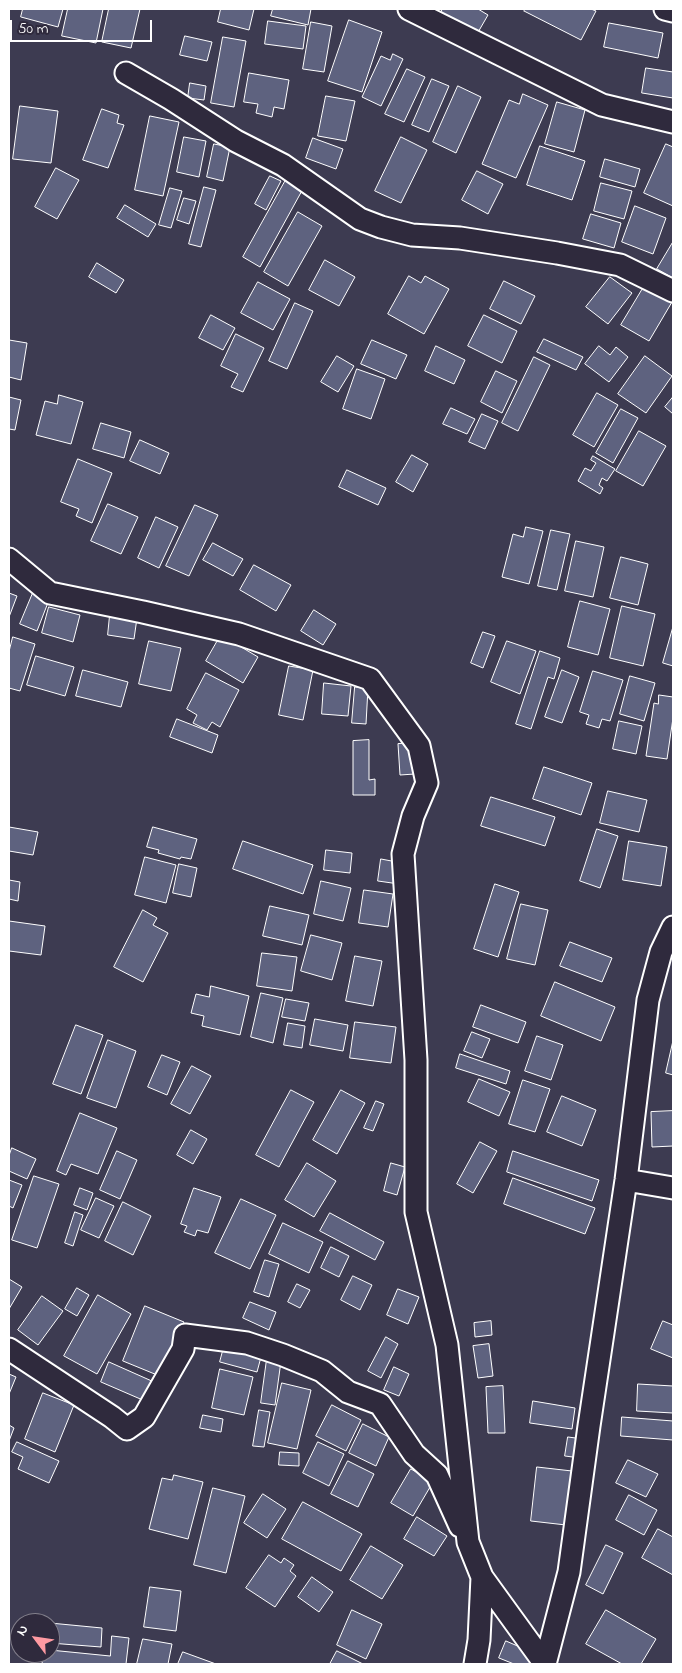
<!DOCTYPE html>
<style>
body{margin:0}
#map{position:relative;width:682px;height:1673px;overflow:hidden;background:#3d3b51;font-family:"Indie Flower",sans-serif}
canvas{display:block}
.frame{position:absolute;inset:0;border:10px solid #fff;pointer-events:none}
.north{position:absolute;left:10px;top:1613px;width:50px;height:50px;box-sizing:border-box;background:#2f2a3d;border:1px solid #827f8b;border-radius:50%;rotate:301deg;font-size:14px;font-weight:700;line-height:20px;text-align:center;color:#fff}
.north::after{content:'';display:block;margin:auto;width:18px;height:22px;background:#ff9aa2;clip-path:polygon(50% 0,100% 100%,50% 72%,0 100%)}
.scale{position:absolute;left:10px;top:20px;width:142px;height:22px;box-sizing:border-box;border:2px solid #fff;border-top:0;padding-left:6px;font-size:15px;line-height:18px;white-space:nowrap;color:#fff;-webkit-text-stroke:4px #2f2a3d;paint-order:stroke}
</style>
<div id="map">
<canvas width="682" height="1673"></canvas>
<div class="frame"></div>
<div class="north">N</div>
<div class="scale">50 m</div>
</div>
<script>
const ctx = document.querySelector('canvas').getContext('2d');
ctx.lineJoin = 'round';
function paint(path, color) {
  ctx.fillStyle = color;
  ctx.fill(path, 'evenodd');
}
function stroke(path, color, width, dash) {
  ctx.strokeStyle = color;
  ctx.lineWidth = width;
  ctx.lineCap = dash ? 'butt' : 'round';
  ctx.setLineDash(dash || []);
  ctx.stroke(path);
}
const building = new Path2D(`
 M23 9H63L58 27 21 17Z
 M68 9H103L96 43 62 36Z
 M109 9H140L131 48 102 42Z
 M221 9H254L249 30 218 22Z
 M273 9H311L308 25 271 16Z
 M443 9H478L488 15 477 34 441 12Z
 M526 9H591L596 11 581 40 524 11Z
 M349 20 382 32 362 92 328 81Z
 M268 21 306 26 303 49 265 44Z
 M311 22 332 26 324 72 303 69Z
 M609 23 663 33 658 58 604 47Z
 M185 36 212 42 207 61 180 55Z
 M223 37 246 41 234 107 211 103Z
 M393 54 403 59 381 106 362 97 381 56 390 60Z
 M646 68 673 72V98L642 93Z
 M407 69 425 77 404 122 385 114Z
 M249 73 289 80 284 109 274 107 272 117 256 113 258 104 244 102Z
 M432 79 449 86 429 132 412 125Z
 M190 83 206 86 204 100 188 98Z
 M458 86 481 97 456 153 433 142Z
 M523 94 548 105 516 178 482 164 509 100 519 104Z
 M326 96 355 101 346 141 318 136Z
 M557 102 585 110 574 152 545 144Z
 M20 106 58 111 51 163 13 159Z
 M102 109 119 115 117 123 124 125 108 168 83 160Z
 M150 116 179 122 163 196 135 190Z
 M184 137 206 141 199 177 177 172Z
 M401 137 427 150 401 203 375 191Z
 M313 138 343 149 336 169 306 158Z
 M214 144 230 147 223 181 207 177Z
 M666 144 673 147V206L644 193Z
 M540 146 585 161 572 200 527 185Z
 M605 159 640 169 635 187 600 177Z
 M56 168 79 180 57 219 35 207Z
 M477 171 503 184 488 214 462 200Z
 M270 176 281 181 266 210 255 204Z
 M287 178 304 187 260 267 243 257Z
 M601 183 632 191 624 219 594 211Z
 M204 187 216 190 201 247 189 244Z
 M170 188 182 191 171 228 159 225Z
 M184 198 196 201 189 224 177 220Z
 M125 205 156 224 148 237 117 218Z
 M635 206 666 218 653 254 622 242Z
 M298 212 322 226 288 286 264 272Z
 M591 214 621 223 614 248 583 239Z
 M673 242V278L657 269Z
 M325 260 355 277 339 306 309 290Z
 M97 263 124 280 116 293 89 277Z
 M409 276 421 283 425 276 449 289 424 334 388 314Z
 M610 277 632 293 608 324 586 307Z
 M504 281 535 296 521 324 490 309Z
 M258 282 290 299 273 330 241 313Z
 M645 285 672 302 649 341 621 325Z
 M295 303 313 311 287 369 269 361Z
 M211 315 235 328 223 350 199 338Z
 M484 315 517 331 502 363 468 346Z
 M236 334 264 348 243 392 231 387 238 374 221 366Z
 M544 339 583 357 576 370 537 352Z
 M9 340 27 343 21 380 9 377Z
 M372 340 407 355 396 379 361 364Z
 M436 346 465 360 454 384 425 371Z
 M599 346 610 355 616 347 628 357 609 382 585 364Z
 M337 356 354 366 338 392 321 382Z
 M645 356 672 376 646 413 618 394Z
 M534 357 550 365 518 431 502 423Z
 M357 369 385 379 371 419 343 409Z
 M496 371 517 381 502 413 481 402Z
 M597 393 618 405 594 447 573 435Z
 M59 395 83 402 71 444 36 435 45 401 57 404Z
 M9 397 21 400 15 430 9 429Z
 M673 397V414L665 407Z
 M451 408 475 419 467 434 443 424Z
 M621 409 638 418 613 463 596 453Z
 M482 414 498 421 485 449 469 442Z
 M101 423 131 432 124 458 93 449Z
 M639 431 666 446 643 486 616 471Z
 M140 440 169 453 160 474 130 461Z
 M412 455 428 464 413 492 396 482Z
 M593 456 615 469 607 481 602 478 599 485 603 488 600 494 578 481 585 468 591 471 596 463 591 460Z
 M78 459 112 473 92 523 76 516 79 509 61 502Z
 M347 470 386 488 378 505 339 487Z
 M108 504 138 517 121 554 91 541Z
 M195 505 218 515 189 576 166 566Z
 M156 517 178 527 159 568 138 558Z
 M526 527 543 531 529 584 502 577 513 534 523 537Z
 M551 530 570 534 557 590 538 586Z
 M576 541 604 547 593 597 565 591Z
 M213 543 243 559 233 576 203 560Z
 M621 557 648 564 638 605 610 598Z
 M254 565 291 585 276 611 240 590Z
 M9 593 17 596 9 617Z
 M33 593 49 600 37 631 20 624Z
 M580 601 610 609 598 655 568 647Z
 M622 606 655 614 643 666 610 658Z
 M49 607 80 615 73 642 42 633Z
 M314 610 336 624 323 645 301 631Z
 M110 615 137 618 134 639 108 635Z
 M673 627V666L663 663Z
 M483 632 495 636 483 668 471 663Z
 M221 635 258 657 243 683 206 661Z
 M13 637 35 644 20 691 9 688V652Z
 M149 641 181 648 171 691 139 684Z
 M507 641 536 651 520 694 491 682Z
 M540 651 560 658 554 679 548 677 531 729 516 724Z
 M36 656 74 667 65 696 27 685Z
 M289 666 313 670 303 720 279 715Z
 M83 670 128 682 121 707 76 696Z
 M562 670 579 677 562 723 545 717Z
 M593 671 623 680 610 721 602 719 599 728 586 724 589 715 580 712Z
 M206 673 239 690 220 727 212 722 207 730 193 723 197 715 187 709Z
 M630 676 655 683 644 721 620 714Z
 M324 683 351 686 348 716 322 714Z
 M355 687 368 688 366 724 352 723Z
 M659 695 673 697V718L667 759 646 756 654 703 658 704Z
 M177 719 218 735 212 753 170 737Z
 M619 721 642 726 636 754 613 749Z
 M369 740V780L375 779V795H353V741Z
 M413 743 415 774 400 775 398 744Z
 M544 767 592 783 581 815 533 799Z
 M608 791 647 800 639 832 600 823Z
 M491 797 555 817 545 846 481 826Z
 M9 827 38 832 33 855 9 851Z
 M153 827 197 839 191 859 181 857 180 859 158 853 159 850 147 847Z
 M597 829 618 836 600 888 580 881Z
 M243 841 313 865 303 894 233 869Z
 M629 841 667 847 661 886 623 880Z
 M326 850 352 853 350 873 324 870Z
 M145 857 176 865 166 903 135 895Z
 M381 859 402 863 399 884 378 881Z
 M179 864 197 868 191 897 173 893Z
 M9 880 20 882 18 901 9 899Z
 M321 881 351 888 343 921 314 914Z
 M495 884 519 892 498 957 474 949Z
 M364 890 393 894 388 927 359 923Z
 M521 904 548 910 535 965 507 959Z
 M270 906 309 915 302 945 263 936Z
 M143 910 157 918 153 925 168 933 143 982 114 967Z
 M9 921 45 926 41 955 9 951Z
 M311 935 342 943 332 980 301 971Z
 M570 942 612 958 602 982 560 966Z
 M262 953 297 957 292 991 257 986Z
 M355 956 382 961 373 1006 346 1001Z
 M555 982 615 1007 601 1041 541 1016Z
 M211 986 249 996 240 1035 202 1026 204 1016 191 1013 196 994 209 997Z
 M261 993 283 998 273 1043 251 1037Z
 M286 999 309 1003 305 1021 282 1017Z
 M481 1005 526 1022 518 1043 473 1027Z
 M315 1019 348 1025 343 1051 310 1045Z
 M355 1022 396 1027 391 1063 350 1058Z
 M288 1023 305 1026 302 1048 284 1045Z
 M76 1025 103 1035 81 1094 53 1084Z
 M472 1032 490 1039 482 1058 464 1051Z
 M537 1036 563 1045 551 1080 525 1071Z
 M108 1040 136 1051 116 1108 87 1098Z
 M673 1041V1075L666 1073Z
 M460 1054 510 1071 506 1084 456 1068Z
 M162 1055 180 1062 167 1095 148 1087Z
 M192 1066 211 1076 190 1114 171 1104Z
 M479 1079 510 1092 499 1116 468 1102Z
 M523 1080 550 1089 535 1132 509 1124Z
 M291 1090 314 1102 279 1167 256 1155Z
 M341 1090 365 1103 337 1154 313 1140Z
 M562 1096 596 1110 582 1146 547 1132Z
 M376 1101 384 1104 373 1131 364 1128Z
 M673 1111V1146L652 1147 651 1112Z
 M80 1113 117 1128 98 1174 71 1164 66 1175 57 1171Z
 M191 1130 207 1139 193 1164 177 1155Z
 M480 1142 497 1151 473 1193 457 1184Z
 M12 1148 36 1159 27 1179 9 1171V1156Z
 M117 1151 137 1160 120 1199 100 1190Z
 M513 1151 599 1180 592 1201 507 1172Z
 M307 1163 336 1181 314 1217 285 1200Z
 M391 1163 405 1167 397 1195 384 1191Z
 M34 1176 59 1184 37 1248 12 1240Z
 M513 1178 595 1208 585 1234 504 1204Z
 M9 1180 22 1185 13 1208 9 1206Z
 M80 1188 93 1193 87 1210 74 1205Z
 M194 1188 221 1197 208 1233 197 1230 195 1236 184 1232 187 1226 181 1224Z
 M96 1198 114 1206 99 1238 81 1230Z
 M241 1199 276 1215 250 1269 215 1253Z
 M123 1202 151 1216 133 1255 105 1241Z
 M75 1212 83 1215 73 1246 65 1243Z
 M330 1213 384 1242 375 1260 320 1231Z
 M283 1223 323 1242 309 1273 269 1254Z
 M331 1247 349 1256 339 1277 321 1268Z
 M265 1260 279 1264 269 1297 254 1292Z
 M353 1276 372 1285 360 1310 341 1300Z
 M9 1279 22 1287 9 1309Z
 M297 1284 310 1290 300 1308 288 1302Z
 M77 1288 89 1295 77 1316 65 1309Z
 M398 1289 419 1297 408 1324 387 1315Z
 M98 1295 131 1314 97 1374 64 1356Z
 M42 1296 63 1311 38 1345 18 1330Z
 M250 1302 276 1312 269 1330 243 1318Z
 M145 1306 184 1322 162 1377 123 1361Z
 M491 1321 492 1335 475 1337 474 1323Z
 M663 1321 673 1325V1358L651 1349Z
 M386 1337 398 1344 381 1378 368 1371Z
 M489 1344 493 1376 478 1378 473 1346Z
 M224 1347 261 1357 257 1372 220 1362Z
 M267 1359 281 1361 275 1405 261 1403Z
 M109 1362 154 1382 145 1401 101 1382Z
 M394 1367 409 1374 399 1396 384 1390Z
 M220 1369 253 1377 244 1415 212 1408Z
 M9 1374 16 1377 9 1394Z
 M282 1383 311 1390 297 1449 268 1443Z
 M638 1384 673 1386V1413L637 1411Z
 M503 1386 505 1433H488L486 1387Z
 M43 1393 74 1405 55 1452 25 1439Z
 M533 1401 575 1408 572 1429 530 1423Z
 M332 1405 361 1420 346 1451 316 1436Z
 M259 1410 270 1412 264 1447 253 1446Z
 M203 1415 223 1419 221 1432 200 1428Z
 M622 1417 673 1421V1440L621 1436Z
 M363 1424 389 1437 376 1466 349 1453Z
 M9 1425 14 1428 9 1441Z
 M568 1437 583 1439 580 1458 565 1456Z
 M17 1442 59 1461 49 1483 18 1469 23 1457 12 1452Z
 M318 1442 344 1454 329 1486 303 1473Z
 M280 1452 299 1453V1466L279 1465Z
 M628 1460 658 1474 646 1497 616 1483Z
 M348 1461 374 1474 358 1507 331 1494Z
 M537 1467 572 1471 566 1525 531 1521Z
 M411 1469 433 1482 413 1516 391 1503Z
 M174 1475 203 1482 188 1539 149 1529 162 1478 172 1480Z
 M213 1488 245 1496 226 1573 194 1565Z
 M263 1494 286 1509 267 1538 244 1523Z
 M629 1495 657 1510 644 1535 616 1520Z
 M303 1502 362 1534 341 1571 282 1539Z
 M417 1517 447 1536 434 1556 404 1539Z
 M658 1529 673 1537V1575L642 1558Z
 M606 1545 623 1553 603 1594 586 1585Z
 M371 1546 403 1565 382 1599 350 1580Z
 M269 1555 281 1563 284 1558 294 1565 290 1571 296 1576 275 1607 246 1588Z
 M312 1577 333 1592 319 1612 298 1597Z
 M150 1587 181 1591 176 1631 144 1627Z
 M352 1610 382 1624 366 1659 337 1645Z
 M606 1610 656 1639 641 1664H622L586 1644Z
 M50 1623 102 1628 101 1647 50 1643Z
 M112 1636 129 1638 126 1664H42L43 1653H50V1650L110 1656Z
 M143 1639 172 1644 168 1664H137Z
 M506 1641 536 1654 531 1664H514L499 1658Z
 M337 1651 363 1664H330Z
 M183 1652 216 1664H178Z`);
paint(building, '#5e627f');
stroke(building, '#fff', 1);
const minor = new Path2D(`
 M409 9 602 105 673 122
 M665 9 673 11
 M126 73 171 99 236 141 283 165 360 219 381 227 412 235 460 238 557 253 620 265 673 291
 M9 559 50 593 143 612 239 634 370 679 419 746 427 783 413 816 403 854 416 1060V1212L447 1345 468 1542 482 1577 479 1640 475 1664
 M626 1180 673 1188
 M9 1349 112 1417 127 1429 144 1417 183 1349 185 1335 247 1343 283 1355 322 1371 348 1392 380 1404 414 1454 437 1475 460 1526
 M482 1577 545 1664
 M545 1664 569 1572 589 1426 626 1180 648 1000 661 952 673 927`);
stroke(minor, '#fff', 25);
stroke(minor, '#2f2a3d', 21);
</script>
